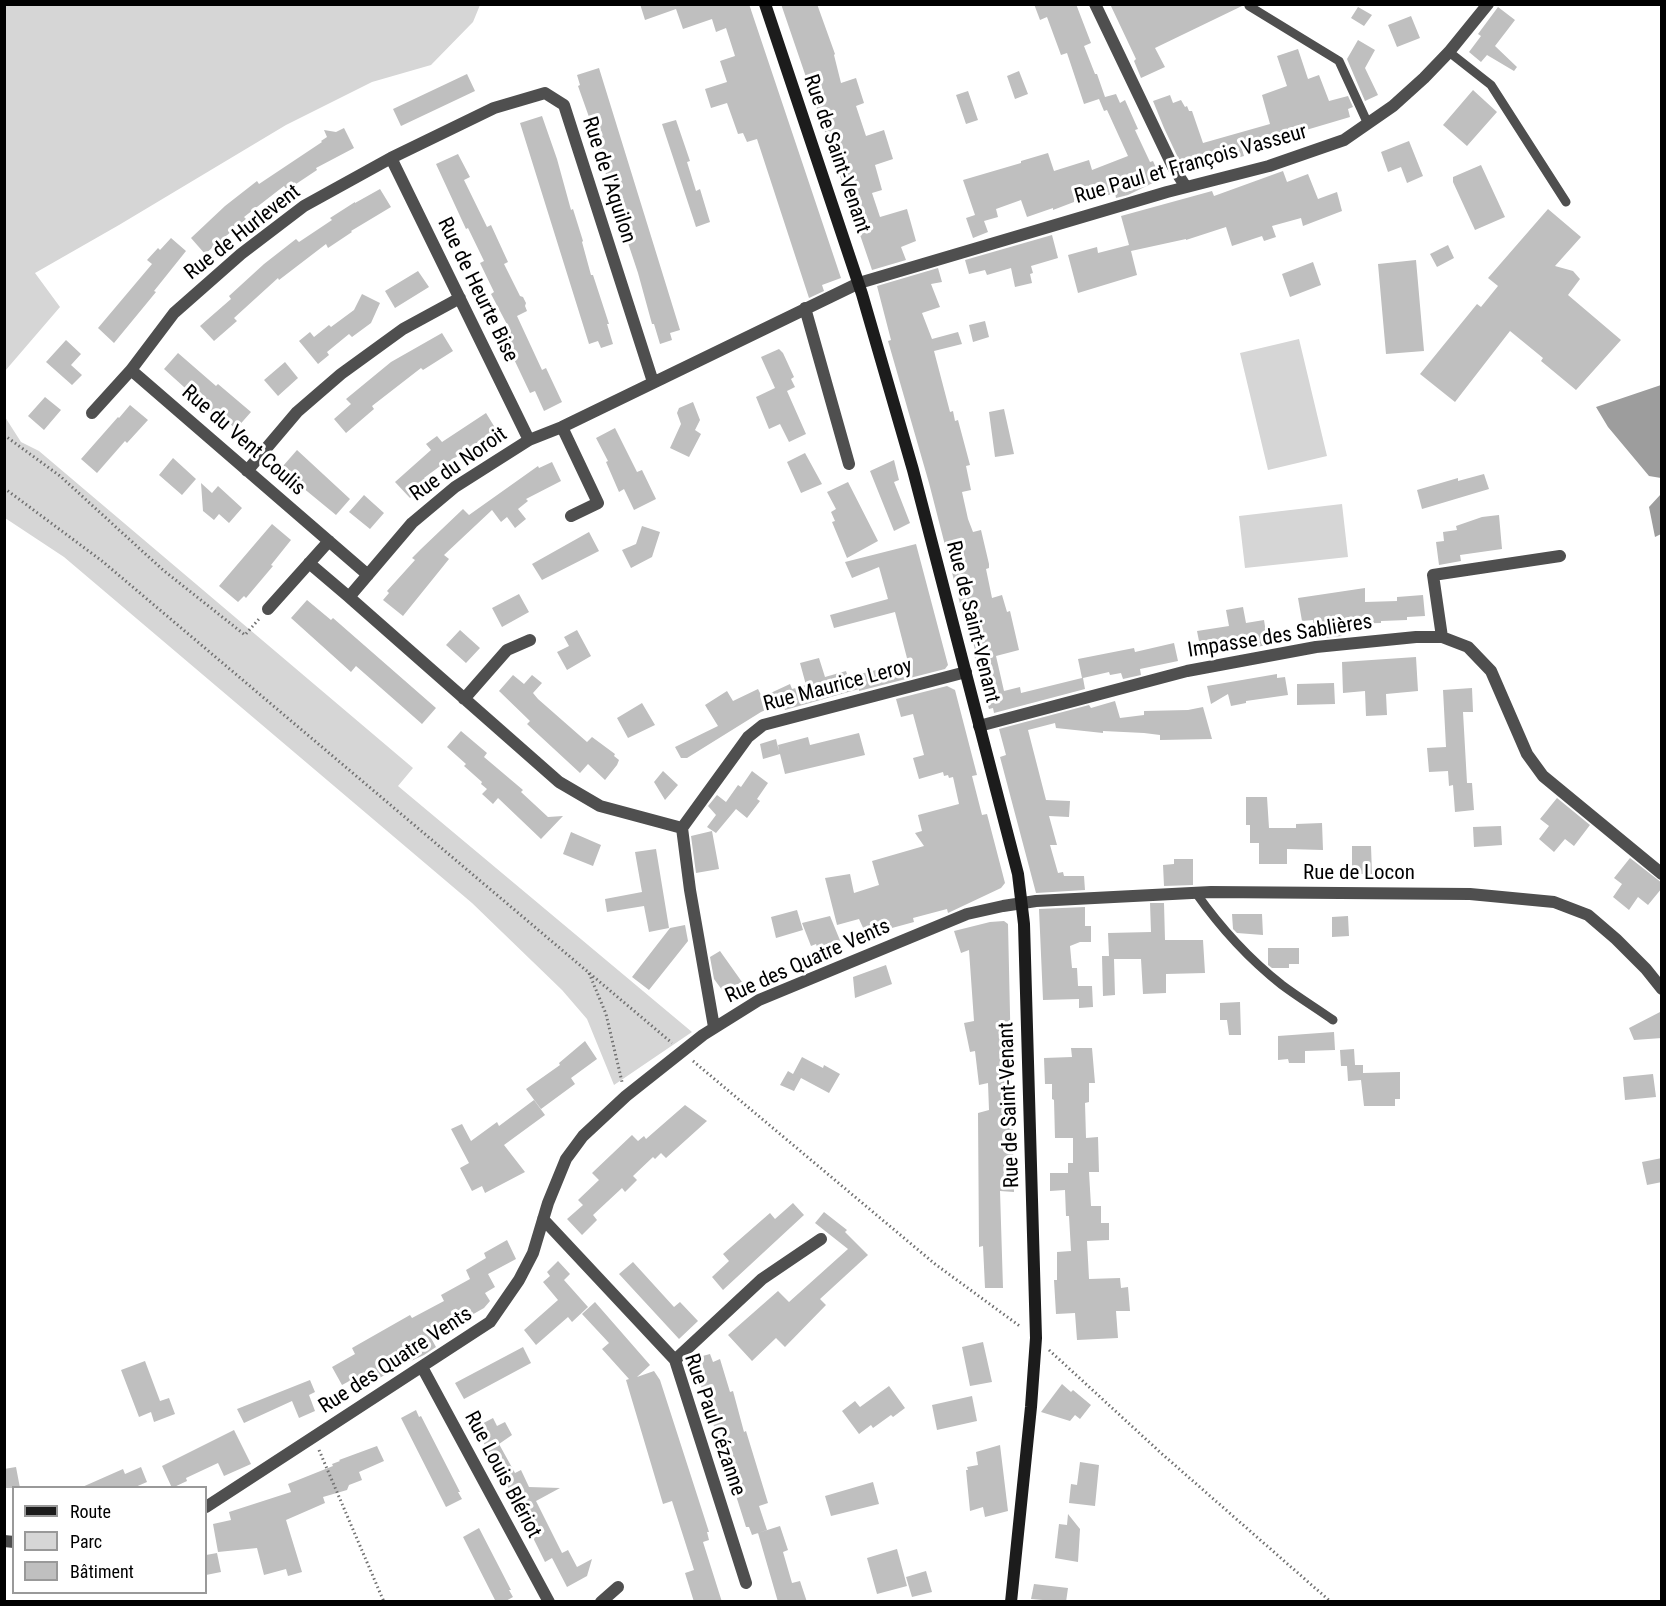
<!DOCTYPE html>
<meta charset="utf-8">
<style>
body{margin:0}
#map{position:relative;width:1666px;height:1606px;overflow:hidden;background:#fff;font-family:"Roboto Condensed",sans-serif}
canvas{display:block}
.frame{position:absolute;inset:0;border:6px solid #000;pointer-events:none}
.legend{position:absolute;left:12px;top:1486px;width:195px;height:108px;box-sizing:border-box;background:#fff;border:2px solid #999;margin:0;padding:8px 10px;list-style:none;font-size:18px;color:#000}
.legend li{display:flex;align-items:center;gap:12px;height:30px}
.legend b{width:30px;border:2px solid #999}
</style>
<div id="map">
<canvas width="1666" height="1606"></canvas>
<div class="frame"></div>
<ul class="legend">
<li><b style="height:8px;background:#1c1c1c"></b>Route</li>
<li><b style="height:16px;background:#d6d6d6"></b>Parc</li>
<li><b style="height:16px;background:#bfbfbf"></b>Bâtiment</li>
</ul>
</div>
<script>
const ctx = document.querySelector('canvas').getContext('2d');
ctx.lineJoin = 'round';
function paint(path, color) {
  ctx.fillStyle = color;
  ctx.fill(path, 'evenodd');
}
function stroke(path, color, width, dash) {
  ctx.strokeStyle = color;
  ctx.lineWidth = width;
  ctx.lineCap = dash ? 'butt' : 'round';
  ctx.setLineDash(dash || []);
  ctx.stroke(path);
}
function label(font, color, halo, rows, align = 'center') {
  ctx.font = font + ' "Roboto Condensed",sans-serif';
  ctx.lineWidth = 6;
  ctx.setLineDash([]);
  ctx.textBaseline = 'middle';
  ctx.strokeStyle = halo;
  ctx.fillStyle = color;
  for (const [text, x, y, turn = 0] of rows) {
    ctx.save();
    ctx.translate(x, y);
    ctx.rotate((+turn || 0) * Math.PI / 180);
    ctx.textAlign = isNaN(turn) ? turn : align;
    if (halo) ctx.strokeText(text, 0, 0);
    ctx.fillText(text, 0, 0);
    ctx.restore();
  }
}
paint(new Path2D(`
 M4 5 5 4 480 5 473 22 431 65 372 82 286 125 119 225 35 273 60 307 5 371Z
 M1299 339 1327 456 1268 470 1240 353Z
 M5 417 21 442 39 451 413 768 398 786 692 1032 614 1085 587 1019 562 990 472 903 64 557 5 518Z
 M1342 504 1348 557 1245 568 1239 516Z`), '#d6d6d6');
paint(new Path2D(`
 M1661 385H1662L1661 478 1649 476 1608 427 1596 407Z
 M1661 494V534L1655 537 1649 507Z`), '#9d9d9d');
paint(new Path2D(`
 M640 4H749L841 278 822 285 824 291 809 298 757 139 747 142 743 133 738 134 727 103 711 108 705 89 727 82 720 61 735 56 726 28 716 32 712 19 683 29 676 9 645 20Z
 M781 4H817L835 54 834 55 841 83 856 78 864 103 856 106 866 136 884 130 893 159 875 165 882 190 872 193 880 217 907 209 916 241 901 247 906 260 872 270Z
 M1034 4H1076L1091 43 1084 46 1095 74H1097L1105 97 1116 94 1120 103 1125 100 1138 129 1135 130 1150 162 1153 161 1161 179 1128 195 1116 198 1115 193 1102 197 1100 192 1074 200V202L1053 210V208L1027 217 1021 200 996 209 998 217 984 221 988 232 973 238 966 218 975 215 963 180 1021 163V161L1048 153 1054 171 1089 160 1092 170 1128 156 1107 110 1104 111 1099 99 1084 104 1067 53 1061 55 1047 17 1040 20Z
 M1110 4H1243L1242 6 1155 48 1165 67 1141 78 1134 61 1136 59Z
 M1358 7 1372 15 1364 26 1351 18Z
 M1498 7 1515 20 1495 46 1517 67 1514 71 1487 55 1481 62 1469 52 1481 36 1478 34Z
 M1411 16 1420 38 1397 47 1388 25Z
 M1358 40 1375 50 1365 68 1378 95 1365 101 1347 59Z
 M1298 49 1308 79 1319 75 1329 101 1348 96 1353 107 1348 109 1350 117 1242 149 1244 156 1223 162 1221 154 1217 153 1181 164 1164 128 1153 101 1170 95 1173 103 1181 100 1185 107 1187 106 1189 111H1192L1203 143 1270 124 1262 95 1287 86 1277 56Z
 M599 68 680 330 670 333 672 340 660 344 654 324H652L638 273 618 213 619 212 614 194 609 180 608 181 598 149 600 148 578 86 580 85 577 75Z
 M1019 71 1028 94 1015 99 1007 76Z
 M467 74 475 91 401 126 393 109Z
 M1473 90 1497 112 1467 146 1443 125Z
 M968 91 978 120 966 124 956 95Z
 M542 116 557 159 571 210 573 209 583 241 582 242 591 275H593L609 324H607L613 344 601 348 598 341 589 344 520 123Z
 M676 120 690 161 687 162 696 191 700 189 710 222 696 227 662 124Z
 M344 128 354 148 316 168 317 170 287 190 284 186 244 217 246 219 205 254 191 238 225 206 257 181 259 184 322 142 321 141 327 137 324 130 336 132Z
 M1409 141 1423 176 1407 183 1401 167 1388 172 1381 152Z
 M458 154 470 177 464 180 487 227 491 225 508 262 504 264 520 296 523 297 526 303 525 306 527 311 517 316 542 370 546 368 562 402 544 411 535 391 530 393 503 336 511 332 491 294 494 292 480 263 484 261 468 228 466 229 436 164Z
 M1481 165 1505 217 1475 230 1453 182V177Z
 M1283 171 1287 182 1308 174 1318 199 1337 192 1342 211 1303 226 1301 218 1272 226 1276 237 1264 241 1262 236 1232 246 1226 227 1186 240V239L1131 251 1137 275 1078 293 1068 255 1097 247 1098 253 1129 245 1121 216 1212 191 1214 196Z
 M380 189 391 207 351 231 352 232 328 248 326 244 279 280 278 278 234 318 237 321 214 341 200 326 231 299 229 296 264 264 296 239 299 242 332 220 330 218 355 202V203Z
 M1548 209 1581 237 1555 266 1573 271 1580 279 1568 295 1621 340 1576 390 1541 361 1543 358 1510 331 1455 402 1420 374 1477 304 1481 307 1498 286 1488 278Z
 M1052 235 1058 258 1031 266 1033 273 1030 274 1032 283 1015 287 1011 268 987 275 985 270 969 274 965 260Z
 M171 238 186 251 154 291 156 292 114 343 98 328 152 264 147 260 158 248 160 250Z
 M1448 245 1454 258 1437 267 1430 254Z
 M1416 260 1424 351 1386 354 1378 264Z
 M1313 262 1321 285 1290 297 1282 274Z
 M938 268 942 282 931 284 940 307 922 313 932 339 958 332 962 344 934 351 950 412 953 411 955 421 958 420 970 465 966 466 971 490 962 492 968 519 973 532 981 530 989 564V568L986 569 992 598 1002 595 1007 612 1010 611 1019 650 996 656 1004 691 1020 687 1021 693 1082 678 1078 659 1134 648 1135 652 1174 643 1178 661 1140 669 1141 675 1123 679 1121 673 1110 675 1109 672 1083 678 1085 689 994 713 993 708 989 709 973 651 975 650 968 622 965 623 929 483 888 341 891 340 877 286Z
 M418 271 429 287 395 308 385 291Z
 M362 294 380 303 371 323 352 337 349 334 327 352 329 355 318 364 299 341 310 332 314 337 329 325 331 327 354 310Z
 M985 321 989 337 973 342 969 325Z
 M442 333 453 351 423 370 421 368 372 406 374 409 346 433 334 419 351 404 346 399 391 362Z
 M66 340 81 354 71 365 82 375 72 385 46 362Z
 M779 349 783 353 794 377 791 379 795 387 787 391 806 434 789 442 780 424 769 429 756 397 775 388 761 357Z
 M178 353 216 386 218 384 251 412 236 429 216 412 214 414 164 369Z
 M285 362 298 378 278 396 264 380Z
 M45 397 61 410 44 430 28 416Z
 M693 402 700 420 695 430 701 434 689 457 670 448 681 424 677 413 679 408Z
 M130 405 148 420 127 443 125 441 97 473 81 459 118 417 119 418Z
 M1004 409 1014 454 995 457 989 412Z
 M486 413 497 431 472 447 471 446 448 463 447 461 424 478 427 481 410 498 395 482 431 450 426 444 437 436 442 442Z
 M615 428 637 472 642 470 656 499 634 510 624 489 619 492 606 462 608 461 596 438Z
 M297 450 350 499 336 515 291 478 294 476 283 466Z
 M805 453 822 484 801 493 787 462Z
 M173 458 196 479 182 495 159 475Z
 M894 460 899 480 894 482 910 523 894 531 870 471Z
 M552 462 561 481 526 499 528 501 518 509 526 519 515 528 507 517 501 522 492 510 444 555 449 559 403 616 383 600 389 593 387 591 415 560 412 558 421 549 463 509 469 515 538 466 539 468Z
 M1484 474 1489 489 1422 509 1417 490 1458 478V481Z
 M848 482 878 541 847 558 832 522 835 521 831 512 836 509 827 492Z
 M201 483 212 493 218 486 242 508 229 523 219 514 214 520 203 511Z
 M364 495 384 513 370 529 349 512Z
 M1499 515 1502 549 1460 555 1461 561 1439 565 1436 542 1444 541 1443 532 1457 530 1456 526 1482 517Z
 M272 524 291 540 271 565 273 566 246 598 244 596 238 602 219 586Z
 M642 526 660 532 652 557 631 568 622 550 636 544Z
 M589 532 599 551 542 580 532 564Z
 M916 544 948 665 945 669 859 691V689L785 710 781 699V703L761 712 687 758H681L675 747 718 726 705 705 727 691 733 701 758 689 762 697 790 684 792 689 806 685 800 663 819 658 825 677 846 671 848 677 908 662 895 612 834 628 830 615 888 599 879 567 852 578 845 562Z
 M1365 588V602L1397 601V597L1423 595 1425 616 1407 617V620L1381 621V623L1341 624 1342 636 1315 639 1313 620 1302 621 1298 598Z
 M519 594 529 612 502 627 492 608Z
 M307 600 331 620 333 618 436 708 422 724 356 666 351 672 291 618Z
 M1243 607 1246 623 1264 620 1268 645 1202 656 1197 631 1229 626 1226 610Z
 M460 630 480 648 466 663 446 645Z
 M577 630 591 656 567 670 557 652 569 646 564 637Z
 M1416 657 1418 691 1386 694 1387 715 1366 716 1365 691 1343 693 1342 662Z
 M1277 674V678L1285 677 1288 695 1246 701V703L1231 706 1228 694 1211 704 1207 686Z
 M513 675 524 684 532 675 542 683 533 693 538 699 587 742 592 737 615 754 614 756 619 760 617 765 605 780 588 764 580 773 527 724 530 721 499 691Z
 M1334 683 1335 704 1297 705V684Z
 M947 686 955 690 977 775 972 776 982 815 987 814 1005 883 1001 888 948 913 947 909 913 918 914 922 881 931 880 927 865 932 859 919 837 925 825 878 850 874 854 893 879 885 872 861 924 846 915 833 922 831 918 815 959 804 953 777 949 778 948 775 944 776 943 772 919 779 913 758 924 755 913 714 901 717 896 699Z
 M1472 688 1473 712H1463L1467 783H1472L1474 810 1455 812 1453 785 1449 786 1448 771 1429 772 1427 748 1446 747 1443 690Z
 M1115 701 1120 718 1144 715V711L1188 710 1203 707 1212 739 1160 740V735L1144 733 1103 731V733L1056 728 1055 723 1028 730 1046 800 1070 801 1069 817 1049 816 1057 845H1050L1058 873 1063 872 1064 876H1084L1085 890 1036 893 1000 757 1006 755 999 729 1089 705 1091 708Z
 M642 703 655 725 628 738 617 718Z
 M461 731 487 753 484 757 523 790 521 792 548 817 563 816 541 839 498 798 493 804 482 794 487 789 481 784 482 782 464 766 466 764 447 747Z
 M859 733 865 755 785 774 780 754 763 759 760 744 776 739 779 751 778 745 808 737 810 745Z
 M663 771 678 785 665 800 654 782Z
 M752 771 768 783 757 799 760 801 747 818 736 809 716 833 707 827 716 815 708 806 717 795 726 802 738 785 741 787Z
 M1246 797H1267L1269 828H1296V824L1322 823 1323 850 1287 849V864H1259V843H1250V825H1246Z
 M1557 798 1590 825 1574 846 1565 839 1554 852 1539 839 1549 826 1540 819Z
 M1501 826 1502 845 1474 847 1473 827Z
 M712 831 719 869 696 873 691 836Z
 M571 832 601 845 593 866 563 854Z
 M1352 846H1371L1372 874H1352Z
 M656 849 669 928 649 932 644 906 607 912 605 899 642 892 635 852Z
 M1630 858 1662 883V888L1648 905 1638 897 1629 910 1613 897 1622 884 1614 878Z
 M1174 859H1193V885L1164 886 1163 865 1174 864Z
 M1150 903H1164L1165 940H1203L1205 973 1166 974V993L1143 994 1141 959H1114L1115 995 1103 996 1102 956H1109L1108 933 1151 932Z
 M1085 907V926H1091V942H1080L1070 946 1072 968H1077L1078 986H1092L1093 1007 1079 1008V999L1043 1000 1039 909Z
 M797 910 803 930 776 938 771 917Z
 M1232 914H1262L1263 935 1237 933 1233 929Z
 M830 916 844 950 822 960 816 944 811 946 802 923Z
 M1348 916 1349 936 1332 937V917Z
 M1004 921 1008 924 1014 1192 1000 1191 1003 1288H985L983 1246 979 1247 978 1113 989 1110 988 1083 979 1085 975 1051 970 1052 964 1023 974 1021 969 950 961 953 954 931 990 922Z
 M685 925 688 941 649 990 632 977 670 928Z
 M1268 948H1299V964H1289V968H1272L1268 965Z
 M720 951 742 982 725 994 714 979 710 957Z
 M886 965 892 984 855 998 853 977Z
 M1240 1002 1241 1035H1229L1227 1020H1220V1003Z
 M1662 1011V1038L1634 1040 1629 1028Z
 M1334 1032 1335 1050 1305 1051V1063H1289L1288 1059 1278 1060V1036Z
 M585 1041 597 1059 571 1078 575 1084 541 1109 526 1089 560 1065 559 1063Z
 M1071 1048H1092L1095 1083H1089V1102L1085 1103 1086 1138 1098 1137 1099 1172H1089L1091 1206H1101V1223H1109V1240L1087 1241 1089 1279 1120 1278 1121 1288 1128 1287 1130 1311H1116L1118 1338 1077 1340 1075 1313 1056 1314 1054 1280H1057V1252L1071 1251 1069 1216H1066L1065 1190 1050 1191V1173H1068V1163H1073V1138H1055L1054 1100 1052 1099V1084H1045L1044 1058 1072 1057Z
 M1354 1049 1355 1065H1363V1073L1400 1072V1099H1395V1106H1364L1361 1080 1348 1081 1347 1066H1341L1340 1050Z
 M802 1057 823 1068 824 1065 840 1074 829 1093 801 1078 794 1091 780 1085 788 1071 793 1074Z
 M1653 1074 1656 1097 1625 1100 1623 1077Z
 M534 1100 545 1115 504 1145 525 1172 485 1193 482 1186 472 1191 460 1168 469 1163 451 1129 462 1124 471 1141 497 1122 499 1126Z
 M685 1105 707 1121 666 1158 661 1153 655 1159 653 1157 633 1176 637 1180 625 1192 622 1188 593 1215 597 1220 582 1235 567 1219 583 1205 578 1200 599 1180 592 1173 632 1135 638 1141 644 1136 646 1139Z
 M1662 1158V1182L1647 1185 1642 1162Z
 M793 1203 804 1215 723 1290 712 1277 729 1261 723 1254 770 1213 775 1219Z
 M824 1212 847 1230 845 1232 868 1255 820 1299 826 1305 785 1347 776 1338 752 1361 728 1335 778 1291 789 1302 848 1249 815 1223Z
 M507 1240 516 1259 488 1274 495 1287 485 1293 490 1301 484 1308 431 1338 436 1347 424 1355 400 1366 371 1383 366 1372 342 1385 332 1367 355 1354 352 1348 410 1315 412 1318 444 1301 441 1295 470 1279 466 1270 486 1258 484 1253Z
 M558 1261 570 1274 564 1280 588 1307 572 1322 568 1317 536 1345 524 1330 558 1300 543 1282 550 1276 547 1272Z
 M633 1262 674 1307 680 1302 698 1321 679 1339 619 1274Z
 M595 1302 650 1365 637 1377 654 1371 660 1380 709 1532H707L709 1540 703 1542 722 1602H694L685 1573 694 1570 672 1501 663 1504 626 1380 629 1379 602 1349 609 1343 582 1314Z
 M983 1342 992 1382 970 1386 962 1347Z
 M523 1347 531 1363 464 1399 455 1383Z
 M710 1354 713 1362 720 1359 730 1392 733 1391 744 1432 746 1431 768 1503 759 1506 767 1530 752 1535 749 1527H746L695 1367 698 1366 695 1358Z
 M145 1361 160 1401 169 1398 175 1414 154 1422 151 1412 139 1417 121 1370Z
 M310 1380 315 1392 309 1395 315 1411 299 1418 292 1401 244 1423 237 1409Z
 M1062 1384 1071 1392 1073 1390 1091 1405 1080 1419 1075 1415 1070 1421 1041 1412Z
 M889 1386 905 1408 893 1417 891 1415 873 1428 871 1425 859 1434 842 1411 855 1401 860 1407Z
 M972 1396 977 1421 937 1430 932 1405Z
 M416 1410 419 1417 421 1416 460 1492H458L462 1499 446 1507 401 1418Z
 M493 1418 497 1426 505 1422 512 1435 499 1444 515 1473 521 1470 529 1487 560 1488 536 1501 562 1553 556 1556 568 1550 577 1567 592 1559 587 1576 567 1587 552 1558 545 1562 496 1463 494 1464 476 1427Z
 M234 1430 251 1464 224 1476 218 1463 186 1478 187 1481 172 1488 162 1466Z
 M1000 1445 1008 1511 985 1517 983 1507 970 1511 966 1470H968L967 1467 978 1465 976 1452Z
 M377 1446 384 1461 359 1472 362 1480 349 1485 347 1490 323 1497 325 1503 286 1520 302 1572 288 1576 286 1569 264 1575 257 1548 218 1552 213 1524 231 1520 229 1512 291 1492 288 1484 333 1466 332 1464 340 1461 339 1460Z
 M1080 1462 1099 1465 1095 1506 1069 1503 1071 1484 1077 1485Z
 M16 1467 20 1488H4V1469Z
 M141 1467 147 1482 133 1488H80L123 1469 125 1474Z
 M873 1482 879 1504 831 1516 825 1496Z
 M1068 1514 1080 1529 1078 1562 1055 1558 1059 1524 1067 1525Z
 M780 1526 788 1550 783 1552 792 1583 800 1581 807 1602H778L758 1533Z
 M479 1528 511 1590H509L513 1597 504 1602H496L463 1537Z
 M897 1549 907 1586 877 1594 867 1558Z
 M217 1553 221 1572 206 1575V1555Z
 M926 1571 932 1592 912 1597 906 1577Z
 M1034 1584 1068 1588 1066 1602 1031 1599Z`), '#bfbfbf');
stroke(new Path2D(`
 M4 435 60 476 163 570 245 635 259 619
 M4 488 102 561 672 1043
 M589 973 606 1014 622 1082
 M693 1061 935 1264 1021 1327
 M1049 1350 1161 1453 1331 1602
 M319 1450 384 1602`), '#717171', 3, [1.5, 3]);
stroke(new Path2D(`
 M1249 6 1339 61 1368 124
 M1449 52 1491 85 1566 202
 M1196 893C1220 927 1249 959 1282 985 1298 997 1316 1008 1333 1020`), '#4f4f4f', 9);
stroke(new Path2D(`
 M1095 4 1173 167 1186 187
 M391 158 529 440
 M805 308 849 464
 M131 370 368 575
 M92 413 131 370 174 313 241 254 304 206 391 158 494 108 545 93 564 105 653 382
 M562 427 598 503 571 516
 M247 471 297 412 341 374 403 329 460 298
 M309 563 349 597
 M268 609 329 541
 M1442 637 1433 575 1560 556
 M464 699 507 650 530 640
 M979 726 1187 671 1316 647 1416 637H1442L1468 647 1491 671 1527 754 1543 776 1662 874
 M682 828 600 806 559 782 349 597 412 523 455 487 529 440 562 427 859 283 1167 192 1269 166 1344 140 1393 106 1424 78 1449 52 1488 4
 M714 1027 690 890 682 828 748 737 763 725 966 672
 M543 1219 675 1360 746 1583
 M675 1360 762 1279 821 1239
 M422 1367 549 1602
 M206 1507 490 1322 519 1280 533 1253 548 1203 566 1159 583 1136 626 1096 703 1035 759 1000 967 914 1003 906 1036 901 1211 892 1470 894 1554 902 1588 915 1616 939 1646 969 1662 989
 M4 1541 14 1542
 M601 1602 618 1587`), '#4f4f4f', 12);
stroke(new Path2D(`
 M765 4 862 294 913 470 1018 874 1024 924 1036 1338 1031 1407 1011 1602`), '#1c1c1c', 12);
label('21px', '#000', '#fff', [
 ["Rue de Saint-Venant",836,154,71],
 ["Rue Paul et François Vasseur",1191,165,-16],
 ["Rue de l'Aquilon",608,180,72],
 ["Rue de Hurlevent",243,233,-38],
 ["Rue de Heurte Bise",477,290,64],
 ["Rue du Vent Coulis",243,441,41],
 ["Rue du Noroit",459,465,-35],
 ["Rue de Saint-Venant",972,622,76],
 ["Impasse des Sablières",1280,637,-9],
 ["Rue Maurice Leroy",838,686,-15],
 ["Rue de Locon",1359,874],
 ["Rue des Quatre Vents",808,962,-24],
 ["Rue de Saint-Venant",1010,1105,-92],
 ["Rue des Quatre Vents",396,1361,-33],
 ["Rue Paul Cézanne",714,1425,71],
 ["Rue Louis Blériot",502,1475,62]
]);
</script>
